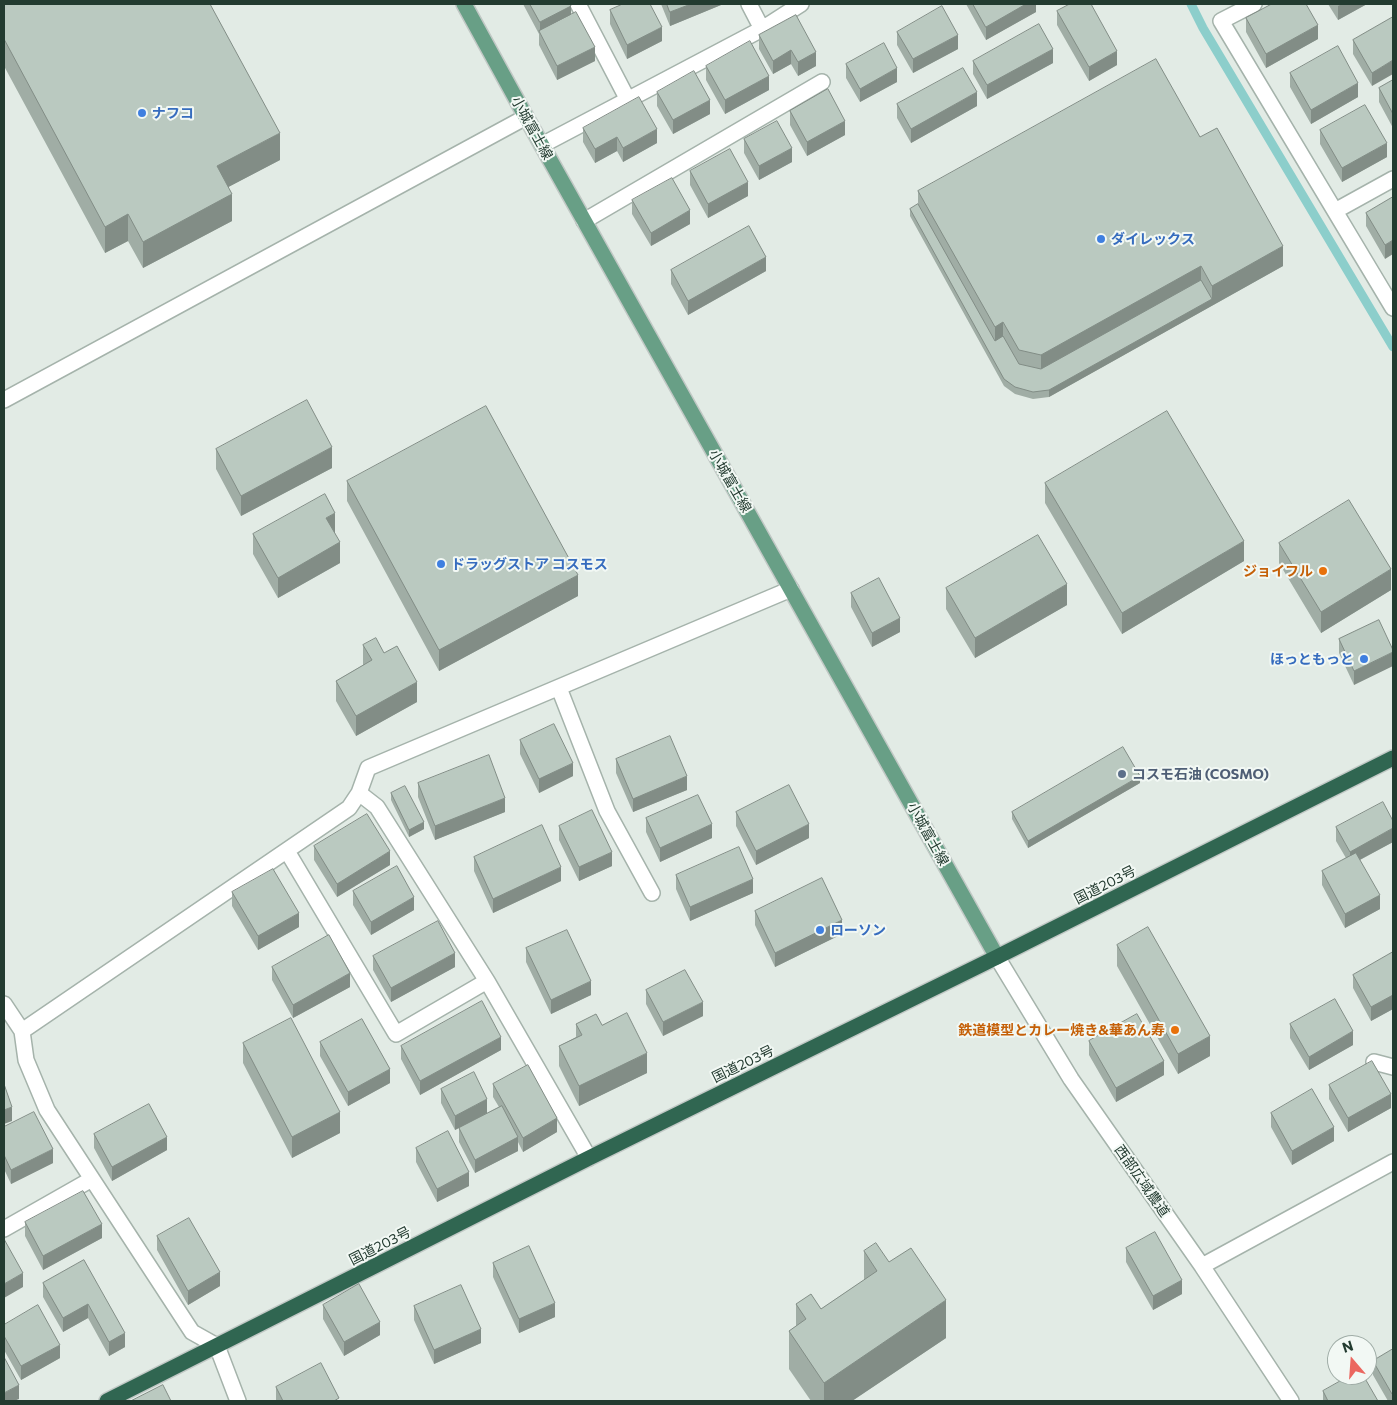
<!DOCTYPE html>
<meta charset="utf-8">
<style>
body{margin:0}
#map{position:relative;width:1397px;height:1405px;overflow:hidden;background:#e2ebe5;font-family:Commissioner,sans-serif}
canvas{display:block}
.frame{position:absolute;inset:0;border:5px solid #233b30;pointer-events:none}
.north{position:absolute;left:1327px;top:1335px;width:50px;height:50px;box-sizing:border-box;background:#f2f8f4;border:1px solid #9faca6;border-radius:50%;rotate:342deg;font-size:14px;font-weight:700;line-height:20px;text-align:center;color:#233b30}
.north::after{content:'';display:block;margin:auto;width:18px;height:22px;background:#eb6760;clip-path:polygon(50% 0,100% 100%,50% 72%,0 100%)}
</style>
<div id="map">
<canvas width="1397" height="1405"></canvas>
<div class="frame"></div>
<div class="north">N</div>
</div>
<script>
const ctx = document.querySelector('canvas').getContext('2d');
ctx.lineJoin = 'round';
function stroke(path, color, width, dash) {
  ctx.strokeStyle = color;
  ctx.lineWidth = width;
  ctx.lineCap = dash ? 'butt' : 'round';
  ctx.setLineDash(dash || []);
  ctx.stroke(path);
}
function paint(path, color) {
  ctx.fillStyle = color;
  ctx.fill(path, 'evenodd');
}
function label(font, color, halo, rows, align = 'center') {
  ctx.font = font + ' Commissioner,"Noto Sans JP",sans-serif';
  ctx.lineWidth = 4;
  ctx.setLineDash([]);
  ctx.textBaseline = 'middle';
  ctx.strokeStyle = halo;
  ctx.fillStyle = color;
  for (const [text, x, y, turn = 0] of rows) {
    ctx.save();
    ctx.translate(x, y);
    ctx.rotate((+turn || 0) * Math.PI / 180);
    ctx.textAlign = isNaN(turn) ? turn : align;
    if (halo) ctx.strokeText(text, 0, 0);
    ctx.fillText(text, 0, 0);
    ctx.restore();
  }
}
stroke(new Path2D(`
 M1191 4 1203 28 1393 347`), '#8ccecb', 9);
const minor = new Path2D(`
 M578 4 628 100
 M749 4 762 29
 M1254 4 1221 21 1393 308
 M542 145 762 29 801 4
 M1335 211 1393 179
 M584 221 822 82
 M4 400 526 117
 M559 688 607 811 652 893
 M359 793 377 807 487 981 589 1158
 M287 851 396 1034 487 981
 M997 957 1071 1079 1202 1266 1291 1401
 M4 1004 22 1031
 M1374 1062 1393 1067
 M4 1229 92 1179
 M1202 1266 1393 1162
 M238 1401 217 1346 192 1332 47 1110 26 1060 22 1031 349 808 359 793 368 768 791 589`);
const major = new Path2D(`
 M464 4 526 117 997 957`);
const highway = new Path2D(`
 M107 1401 589 1158 997 957 1393 758`);
stroke(minor, '#a5b3ab', 18);
stroke(major, '#c1c8c5', 18);
stroke(highway, '#c1c8c5', 18);
stroke(minor, '#fff', 15);
stroke(major, '#689f86', 15);
stroke(highway, '#306651', 15);
paint(new Path2D(`
 M4 4 280 160 228 187 232 221 143 268 128 241 105 253 4 66Z
 M523 4H570L571 15 595 61 557 80 539 45V34Z
 M661 4H721V5L670 26Z
 M966 4H1036V12L986 40Z
 M1328 4H1367L1338 20Z
 M610 10 662 41 627 59 610 24Z
 M1057 11 1117 65 1089 81 1057 25Z
 M796 15 816 66 798 76 791 64 773 74 759 49V35Z
 M1393 17 1372 86 1353 54V40Z
 M1246 18 1318 39 1266 68 1246 32Z
 M897 32 958 49 913 73 897 45Z
 M973 61 1053 63 987 99 973 74Z
 M846 64 897 82 860 102 846 78Z
 M706 66 769 90 725 114 706 80Z
 M1290 73 1358 97 1311 124 1290 87Z
 M1393 80V128L1379 102V88Z
 M657 92 710 114 673 134 657 106Z
 M897 104 977 106 911 143 897 118Z
 M790 111 845 135 807 156 790 125Z
 M583 128 657 143 623 162 617 151 595 163 583 142Z
 M1320 130 1387 157 1342 182 1320 144Z
 M1200 137 1283 266 1049 397 1033 399 1015 394 1004 386 910 216V209L918 204V191Z
 M744 139 792 162 759 180 744 153Z
 M690 171 748 196 708 218 690 185Z
 M1393 197 1385 259 1366 226V213Z
 M632 200 690 224 651 246 632 214Z
 M671 270 766 271 688 315 671 284Z
 M216 449 332 468 241 516 216 469Z
 M347 481 578 596 439 671 347 501Z
 M1045 483 1244 561 1122 634 1045 503Z
 M335 533 340 563 278 598 253 554V534Z
 M1279 543 1391 590 1321 633 1279 563Z
 M946 588 1067 605 975 658 946 609Z
 M851 593 900 632 872 647 851 607Z
 M1379 620 1354 685 1339 653V639Z
 M363 645 417 702 356 736 336 701V681L363 665Z
 M520 740 573 776 539 793 520 754Z
 M616 759 687 790 633 812 616 773Z
 M418 783 505 812 435 840 418 797Z
 M1140 783 1028 848 1012 819V812Z
 M391 793 424 829 409 837 391 800Z
 M736 812 809 838 756 865 736 826Z
 M646 818 712 838 660 862 646 832Z
 M559 826 612 866 579 881 559 840Z
 M1336 827 1393 842 1360 860 1380 909 1345 928 1322 885V871L1346 858 1336 841Z
 M314 846 390 865 337 897 314 860Z
 M474 857 561 881 493 913 474 871Z
 M676 875 753 893 690 921 676 889Z
 M353 891 414 910 371 935 353 905Z
 M232 892 299 927 258 950 232 906Z
 M755 911 842 934 775 967 755 925Z
 M1117 945 1210 1056 1178 1074 1117 966Z
 M526 948 591 995 551 1014 526 962Z
 M1393 952V1009L1371 1021 1353 988V975Z
 M373 956 455 967 391 1002 373 970Z
 M272 967 350 987 293 1018 272 980Z
 M646 990 703 1016 663 1036 646 1004Z
 M576 1024 602 1025 647 1073 579 1106 559 1066V1046L576 1037Z
 M1290 1024 1353 1045 1309 1070 1290 1038Z
 M1089 1041 1164 1075 1116 1102 1089 1055Z
 M320 1042 390 1083 348 1106 320 1056Z
 M243 1043 340 1133 292 1158 243 1063Z
 M401 1046 501 1050 420 1095 401 1059Z
 M493 1084 557 1132 523 1152 518 1142V1151L475 1173 459 1142V1128L499 1107 493 1097Z
 M1329 1085 1391 1108 1348 1132 1329 1099Z
 M441 1089 487 1113 455 1130 441 1103Z
 M1271 1113 1334 1141 1292 1165 1271 1127Z
 M4 1127 53 1163 11 1184 4 1169Z
 M94 1134 167 1150 112 1181 94 1148Z
 M416 1148 469 1186 437 1202 416 1162Z
 M25 1222 102 1238 43 1270 25 1236Z
 M157 1236 220 1286 188 1305 157 1250Z
 M1126 1248 1182 1294 1153 1310 1126 1262Z
 M864 1251 889 1262 946 1338 852 1401H811L789 1369V1331L796 1326V1304L821 1309 864 1280Z
 M84 1260 125 1347 109 1356 88 1318 63 1332 43 1297V1283Z
 M493 1263 555 1317 519 1333 493 1277Z
 M323 1305 380 1335 344 1356 323 1319Z
 M414 1306 481 1343 434 1364 414 1320Z
 M4 1325 60 1358 21 1380 4 1350Z
 M1393 1349V1401H1388L1373 1375V1361Z
 M276 1387 339 1401H276Z
 M1323 1391 1378 1401H1323Z`), '#a0ada5');
paint(new Path2D(`
 M691 4H721V5L670 26V12Z
 M1026 4H1036V12L986 40V27Z
 M1342 4H1367L1338 20V6Z
 M571 6V19L540 33V22Z
 M1318 25V39L1266 68V54Z
 M662 27V41L627 59V45Z
 M958 35V49L913 73V59Z
 M595 47V61L557 80V66Z
 M1053 49V63L987 99V85Z
 M791 50V64L773 74V61Z
 M1117 51V65L1089 81V67Z
 M816 52V66L798 76V62Z
 M1393 60V74L1372 86V73Z
 M897 68V82L860 102V89Z
 M769 76V90L725 114V100Z
 M1358 83V97L1311 124V110Z
 M977 92V106L911 143V129Z
 M710 100V114L673 134V120Z
 M845 121V135L807 156V142Z
 M657 129V143L623 162V148Z
 M280 133V160L217 193V166Z
 M617 137V151L595 163V149Z
 M1387 143V157L1342 182V168Z
 M792 148V162L759 180V166Z
 M748 182V196L708 218V204Z
 M232 194V221L143 268V242Z
 M690 210V224L651 246V233Z
 M128 214V241L105 253V227Z
 M1393 240V254L1385 259V245Z
 M1283 246V266L1049 397V390L1212 299V286Z
 M766 257V271L688 315V301Z
 M1201 266V287L1041 376V355Z
 M1003 322V343L995 348V327Z
 M332 447V468L241 516V496Z
 M335 513V533L326 538V518Z
 M1244 541V561L1122 634V613Z
 M340 542V563L278 598V578Z
 M1391 569V590L1321 633V612Z
 M578 575V596L439 671V650Z
 M1067 584V605L975 658V638Z
 M900 618V632L872 647V633Z
 M1393 652V666L1354 685V671Z
 M417 682V702L356 736V716Z
 M573 763V776L539 793V779Z
 M687 776V790L633 812V799Z
 M1140 776V783L1028 848V841Z
 M505 798V812L435 840V826Z
 M424 822V829L409 837V830Z
 M712 824V838L660 862V848Z
 M809 824V838L756 865V851Z
 M1393 828V842L1350 865V852Z
 M390 851V865L337 897V884Z
 M612 852V866L579 881V867Z
 M561 867V881L493 913V899Z
 M753 879V893L690 921V907Z
 M1380 895V909L1345 928V914Z
 M414 897V910L371 935V922Z
 M299 913V927L258 950V936Z
 M842 920V934L775 967V953Z
 M455 953V967L391 1002V988Z
 M350 973V987L293 1018V1005Z
 M591 981V995L551 1014V1000Z
 M1393 995V1009L1371 1021V1007Z
 M703 1002V1016L663 1036V1022Z
 M1353 1031V1045L1309 1070V1057Z
 M1210 1036V1056L1178 1074V1054Z
 M501 1037V1050L420 1095V1081Z
 M647 1053V1073L579 1106V1086Z
 M1164 1061V1075L1116 1102V1088Z
 M390 1069V1083L348 1106V1092Z
 M1391 1094V1108L1348 1132V1118Z
 M487 1099V1113L455 1130V1116Z
 M12 1107V1121L4 1124V1110Z
 M340 1112V1133L292 1158V1137Z
 M557 1118V1132L523 1152V1138Z
 M1334 1127V1141L1292 1165V1151Z
 M167 1137V1150L112 1181V1167Z
 M518 1137V1151L475 1173V1160Z
 M53 1149V1163L11 1184V1170Z
 M469 1172V1186L437 1202V1189Z
 M102 1224V1238L43 1270V1256Z
 M220 1272V1286L188 1305V1291Z
 M23 1273V1287L4 1298V1284Z
 M1182 1280V1294L1153 1310V1296Z
 M946 1300V1338L852 1401H824V1383Z
 M555 1303V1317L519 1333V1319Z
 M88 1304V1318L63 1332V1318Z
 M380 1322V1335L344 1356V1342Z
 M481 1329V1343L434 1364V1350Z
 M125 1333V1347L109 1356V1342Z
 M60 1345V1358L21 1380V1366Z
 M19 1385V1399L14 1401H4V1393Z
 M1393 1393V1401H1392V1394Z`), '#828d86');
const building = new Path2D(`
 M4 4H210L280 133 217 166 232 194 143 242 128 214 105 227 4 39Z
 M530 4H570L571 6 540 22Z
 M623 4H650L662 27 627 45 610 10Z
 M667 4H691L670 12Z
 M973 4H1026L986 27Z
 M1070 4H1091L1117 51 1089 67 1057 11Z
 M1272 4H1306L1318 25 1266 54 1246 18Z
 M942 6 958 35 913 59 897 32Z
 M576 12 595 47 557 66 539 31Z
 M796 15 816 52 798 62 791 50 773 61 759 35Z
 M1393 17V60L1372 73 1353 40Z
 M1039 24 1053 49 987 85 973 61Z
 M750 41 769 76 725 100 706 66Z
 M884 43 897 68 860 89 846 64Z
 M1338 46 1358 83 1311 110 1290 73Z
 M1156 59 1200 137 1217 128 1283 246 1212 286 1201 266 1041 355 1019 350 1003 322 995 327 918 191Z
 M963 68 977 92 911 129 897 104Z
 M694 71 710 100 673 120 657 92Z
 M1393 80V114L1379 88Z
 M828 89 845 121 807 142 790 111Z
 M639 97 657 129 623 148 617 137 595 149 583 128Z
 M1365 105 1387 143 1342 168 1320 130Z
 M777 121 792 148 759 166 744 139Z
 M730 149 748 182 708 204 690 171Z
 M672 178 690 210 651 233 632 200Z
 M1393 197V240L1385 245 1366 213Z
 M918 204 995 341 1003 336 1019 364 1041 369 1201 280 1212 299 1049 390 1033 392 1015 387 1004 379 910 209Z
 M749 226 766 257 688 301 671 270Z
 M307 400 332 447 241 496 216 449Z
 M486 406 578 575 439 650 347 481Z
 M1167 411 1244 541 1122 613 1045 483Z
 M325 494 335 513 326 518 340 542 278 578 253 534Z
 M1349 500 1391 569 1321 612 1279 543Z
 M1038 535 1067 584 975 638 946 588Z
 M879 578 900 618 872 633 851 593Z
 M1379 620 1393 650V652L1354 671 1339 639Z
 M376 638 384 653 397 646 417 682 356 716 336 681 372 660 363 645Z
 M554 724 573 763 539 779 520 740Z
 M670 736 687 776 633 799 616 759Z
 M1123 747 1140 776 1028 841 1012 812Z
 M489 755 505 798 435 826 418 783Z
 M789 785 809 824 756 851 736 812Z
 M405 786 424 822 409 830 391 793Z
 M698 795 712 824 660 848 646 818Z
 M1383 802 1393 821V828L1350 852 1336 827Z
 M592 810 612 852 579 867 559 826Z
 M367 814 390 851 337 884 314 846Z
 M542 825 561 867 493 899 474 857Z
 M739 847 753 879 690 907 676 875Z
 M1356 853 1380 895 1345 914 1322 871Z
 M397 866 414 897 371 922 353 891Z
 M273 869 299 913 258 936 232 892Z
 M822 878 842 920 775 953 755 911Z
 M438 921 455 953 391 988 373 956Z
 M1148 927 1210 1036 1178 1054 1117 945Z
 M567 930 591 981 551 1000 526 948Z
 M329 935 350 973 293 1005 272 967Z
 M1393 952V995L1371 1007 1353 975Z
 M685 970 703 1002 663 1022 646 990Z
 M1335 999 1353 1031 1309 1057 1290 1024Z
 M482 1001 501 1037 420 1081 401 1046Z
 M627 1013 647 1053 579 1086 559 1046 582 1035 576 1024 596 1014 602 1025Z
 M1137 1014 1164 1061 1116 1088 1089 1041Z
 M291 1018 340 1112 292 1137 243 1043Z
 M362 1019 390 1069 348 1092 320 1042Z
 M1372 1061 1391 1094 1348 1118 1329 1085Z
 M528 1065 557 1118 523 1138 493 1084Z
 M474 1072 487 1099 455 1116 441 1089Z
 M4 1084 12 1107 4 1110Z
 M1312 1089 1334 1127 1292 1151 1271 1113Z
 M149 1104 167 1137 112 1167 94 1134Z
 M502 1106 518 1137 475 1160 459 1128Z
 M34 1112 53 1149 11 1170 4 1155V1127Z
 M448 1131 469 1172 437 1189 416 1148Z
 M83 1191 102 1224 43 1256 25 1222Z
 M189 1218 220 1272 188 1291 157 1236Z
 M1155 1232 1182 1280 1153 1296 1126 1248Z
 M4 1239 23 1273 4 1284Z
 M876 1243 889 1262 911 1248 946 1300 824 1383 789 1331 806 1319 796 1304 811 1294 821 1309 877 1271 864 1251Z
 M529 1246 555 1303 519 1319 493 1263Z
 M84 1260 125 1333 109 1342 88 1304 63 1318 43 1283Z
 M359 1284 380 1322 344 1342 323 1305Z
 M461 1285 481 1329 434 1350 414 1306Z
 M38 1305 60 1345 21 1366 4 1336V1325Z
 M1393 1349V1393L1392 1394 1373 1361Z
 M4 1357 19 1385 4 1393Z
 M321 1363 339 1398 334 1401H283L276 1387Z
 M1351 1375H1363L1378 1401H1328L1323 1391Z
 M163 1385 171 1401H131Z`);
paint(building, '#bac9c0');
stroke(building, '#828d86', 1);
for (const [x, y, r, color] of [
 [142,113,5,"#3f7fe0"],
 [1101,239,5,"#3f7fe0"],
 [441,564,5,"#3f7fe0"],
 [1323,571,5,"#e8710a"],
 [1364,659,5,"#3f7fe0"],
 [1122,774,5,"#5c6f8a"],
 [820,930,5,"#3f7fe0"],
 [1175,1030,5,"#e8710a"]
]) {
  const dot = new Path2D();
  dot.arc(x, y, r, 0, 2 * Math.PI);
  ctx.fillStyle = color;
  ctx.fill(dot);
  stroke(dot, '#f2f8f4', 2);
}
label('bold 14px', '#366cbe', '#f2f8f4', [
 ["ナフコ",152,113],
 ["ダイレックス",1111,239],
 ["ドラッグストア コスモス",451,564],
 ["ほっともっと",1354,659,"right"],
 ["ローソン",830,930]
], 'left');
label('14px', '#233b30', '#f2f8f4', [
 ["小城富士線",532,128,61],
 ["小城富士線",730,481,60],
 ["小城富士線",928,834,61],
 ["国道203号",1105,885,-27],
 ["国道203号",743,1064,-26],
 ["西部広域農道",1142,1181,55],
 ["国道203号",380,1246,-27]
]);
label('bold 14px', '#c56008', '#f2f8f4', [
 ["ジョイフル",1313,571],
 ["鉄道模型とカレー焼き&華あん寿",1165,1030]
], 'right');
label('bold 14px', '#4e5e75', '#f2f8f4', [
 ["コスモ石油 (COSMO)",1132,774]
], 'left');
</script>
